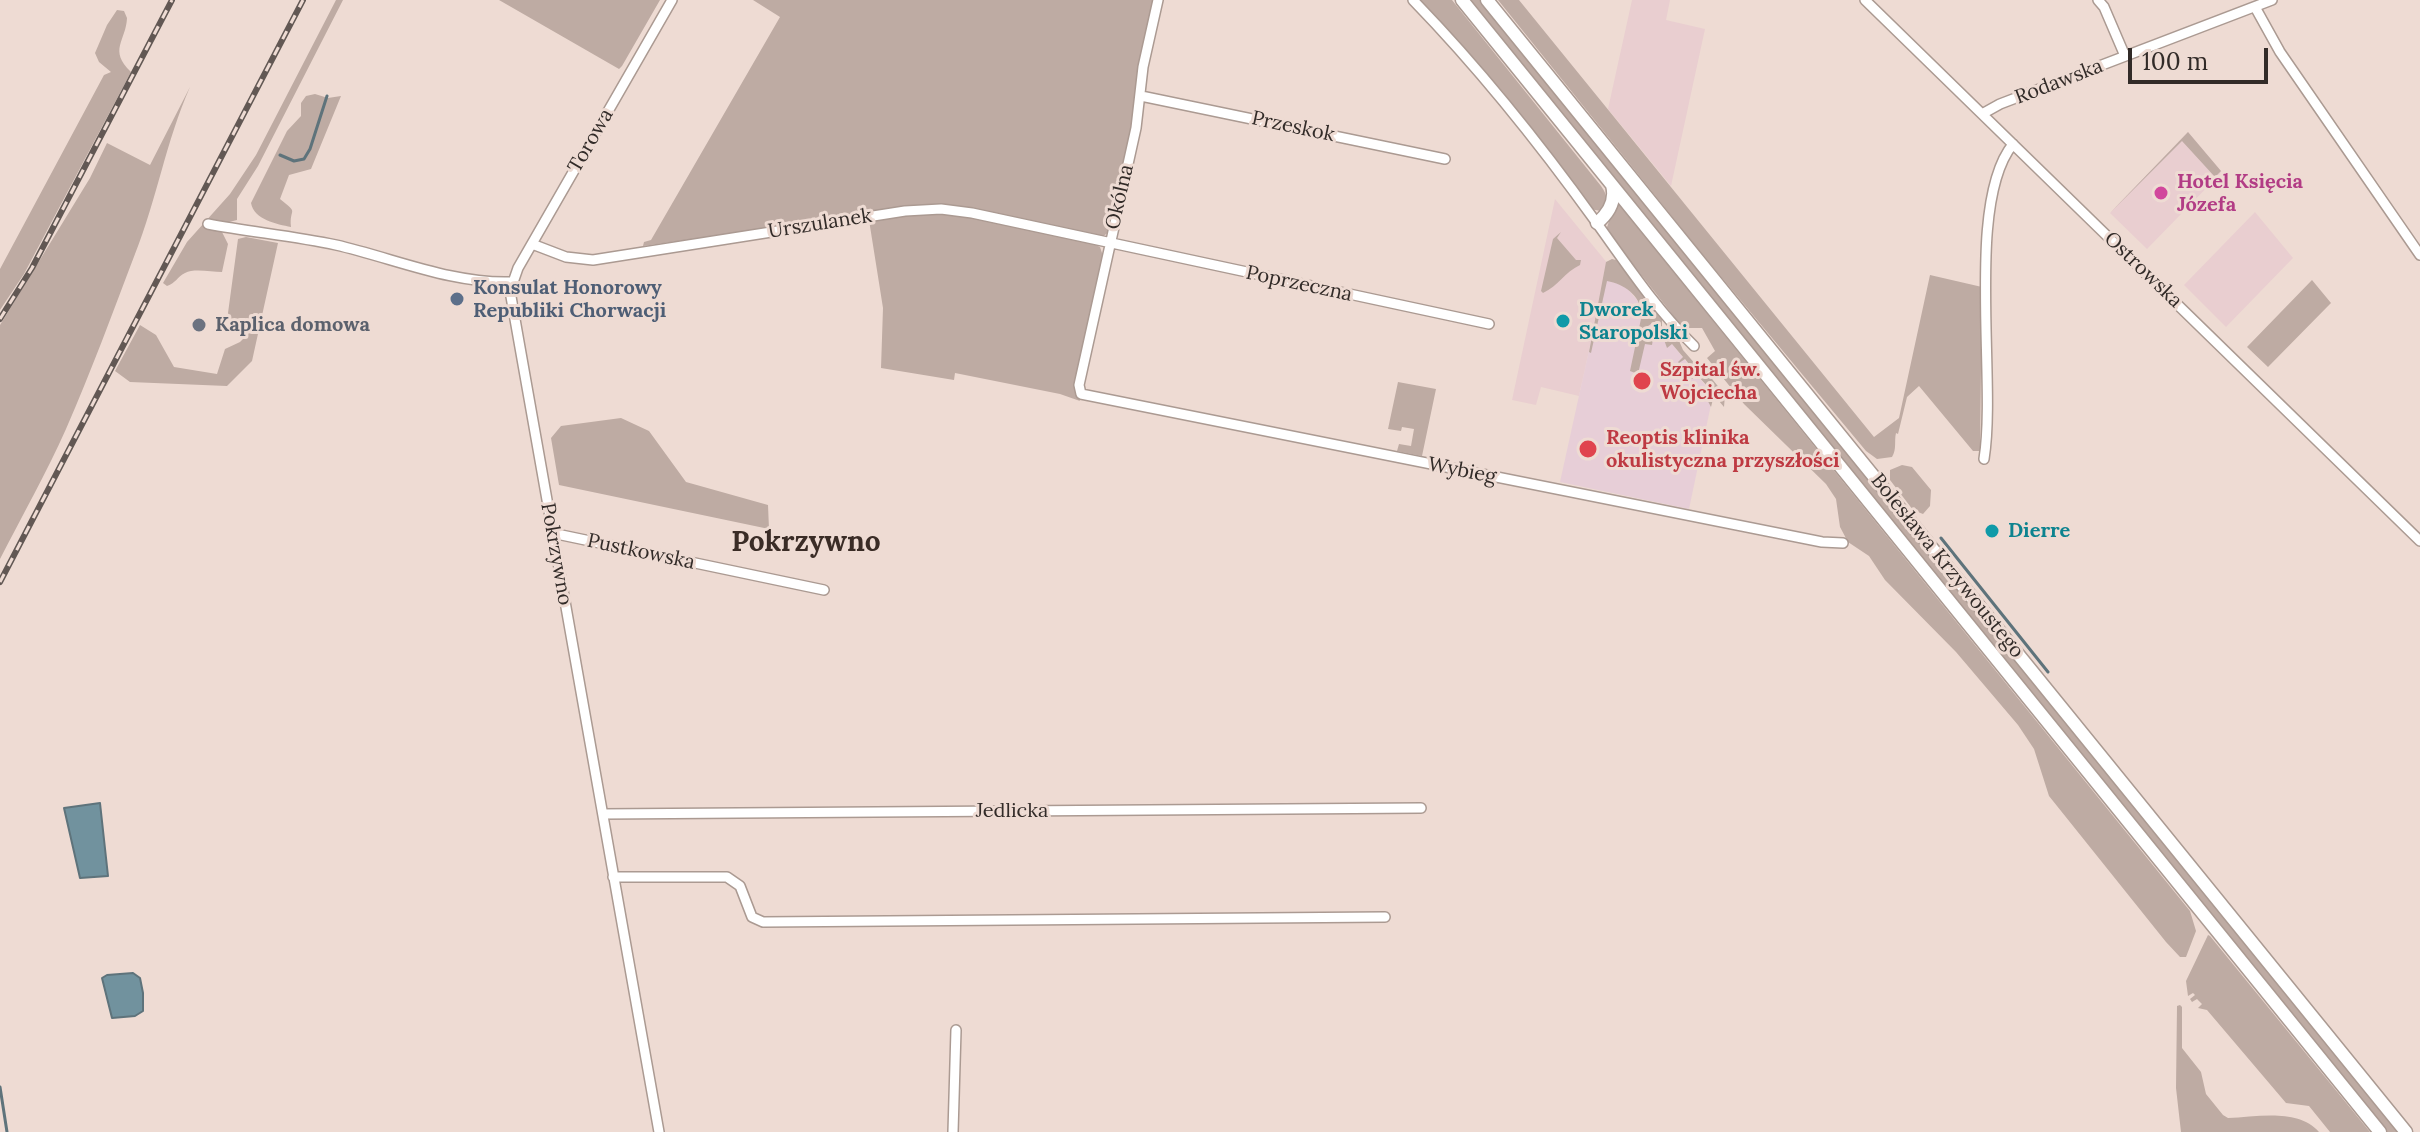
<!DOCTYPE html>
<meta charset="utf-8">
<style>
body{margin:0}
#map{position:relative;width:2420px;height:1132px;overflow:hidden;background:#eedbd3;font-family:Lora,serif}
canvas{display:block}
.scale{position:absolute;left:2128px;top:48px;width:140px;height:36px;box-sizing:border-box;border:4px solid #322b28;border-top:0;padding-left:10px;font-size:24px;line-height:28px;white-space:nowrap;color:#322b28;-webkit-text-stroke:6px #eedbd3;paint-order:stroke}
</style>
<div id="map">
<canvas width="2420" height="1132"></canvas>
<div class="scale">100 m</div>
</div>
<script>
const ctx = document.querySelector('canvas').getContext('2d');
ctx.lineJoin = 'round';
function paint(path, color) {
  ctx.fillStyle = color;
  ctx.fill(path, 'evenodd');
}
function stroke(path, color, width, dash) {
  ctx.strokeStyle = color;
  ctx.lineWidth = width;
  ctx.lineCap = dash ? 'butt' : 'round';
  ctx.setLineDash(dash || []);
  ctx.stroke(path);
}
function label(font, color, halo, rows, align = 'center') {
  ctx.font = font + ' Lora,serif';
  ctx.lineWidth = 6;
  ctx.setLineDash([]);
  ctx.textBaseline = 'middle';
  ctx.strokeStyle = halo;
  ctx.fillStyle = color;
  for (const [text, x, y, turn = 0] of rows) {
    ctx.save();
    ctx.translate(x, y);
    ctx.rotate((+turn || 0) * Math.PI / 180);
    ctx.textAlign = isNaN(turn) ? turn : align;
    if (halo) ctx.strokeText(text, 0, 0);
    ctx.fillText(text, 0, 0);
    ctx.restore();
  }
}
paint(new Path2D(`
 M1632 0H1670L1666 20 1705 29 1671 186 1608 109Z
 M2188 132 2222 172 2147 249 2110 213Z
 M1555 199 1608 264 1579 396 1541 387 1536 405 1512 400Z
 M2255 212 2293 258 2226 327 2184 285Z`), '#e9ced0');
paint(new Path2D(`
 M1608 264 1713 395 1689 509 1560 482Z`), '#e7ced7');
paint(new Path2D(`
 M336 0H343L258 166 237 199V220L225 223 221 230 228 244 222 272C211 272 194 268 185 273 177 277 176 283 167 286L163 283 187 242 230 194 256 155Z
 M499 0H660L622 66 619 69Z
 M753 0H1155L1141 91 1109 232 1102 237 946 205H930L643 246 644 242 651 240 780 17Z
 M1419 0H1452L1601 186C1608 196 1608 202 1601 211L1590 209 1503 92Z
 M1469 0H1480L2399 1132H2387Z
 M1498 0H1519L1874 437 1899 418 1930 275 1982 287 1980 451H1973L1919 386 1907 397 1898 434 1896 433C1894 441 1897 449 1892 457L1877 459 1866 451 1703 255Z
 M117 10 124 11 127 18C126 41 108 50 131 72L24 274 0 310V269L104 75 111 72 99 62 95 53 107 25Z
 M190 87C166 141 157 199 135 254 113 312 91 372 66 429 46 474 22 516 0 559V325L90 178 107 143 150 165Z
 M315 94 328 98 341 96 311 169 289 175 280 199C300 215 289 207 291 227 277 224 254 220 251 203L287 131 301 116V103L306 96Z
 M2188 132 2221 171 2215 177 2182 141 2110 213Z
 M1616 201 2190 911 2196 931 2186 957H2180L2166 942 2049 796 2034 749 2018 725 1956 652 1885 580 1869 556 1848 542 1840 527 1836 499 1826 484 1744 404 1707 358 1715 351 1702 328H1683L1606 230Z
 M952 213 1090 242 1100 247 1103 256 1076 391 1080 401 1060 394 955 373 954 380 881 368 883 308 869 220 892 215Z
 M1561 232 1557 238 1576 260H1581L1580 265C1565 272 1558 286 1543 293L1541 291 1553 239Z
 M246 237 278 243 252 361 227 386 130 382 115 371 140 325 156 335 174 367 217 374 225 349 240 342 248 334 245 326 231 320 228 313 238 239Z
 M1612 259 1616 260 1662 318V326L1657 331 1651 324 1645 328 1653 339 1652 345 1645 344 1638 374 1630 371 1642 314C1640 295 1624 284 1607 281L1591 353 1589 352 1606 262Z
 M2312 280 2331 303 2268 367 2247 347Z
 M1668 334 1677 336 1683 350 1697 366 1700 364 1725 395 1724 407 1714 395 1711 407 1703 392 1708 387 1697 375 1692 379 1690 377 1695 372 1685 359 1679 363 1678 362 1683 357 1672 344 1667 348 1663 337Z
 M1398 382 1436 389 1422 456 1397 451 1399 444 1411 446 1414 429 1402 427 1401 431 1388 429Z
 M621 418 649 431 686 482 768 505 769 529 559 485 551 438 561 426Z
 M1902 465 1912 467 1931 490 1930 506 1923 514 1913 510 1890 480V470Z
 M2208 935 2210 936 2370 1132H2330L2309 1106 2286 1103 2207 1010 2198 1008 2202 1004 2197 999 2192 1002 2190 999 2195 995 2193 993 2188 996 2186 981Z
 M2180 1005 2182 1007V1048L2201 1072 2206 1094 2223 1115 2228 1118C2258 1117 2298 1108 2319 1132H2181L2176 1088 2177 1006Z`), '#beaba3');
const water = new Path2D(`
 M100 803 108 876 80 878 64 808Z
 M133 973 140 978 143 993V1011L135 1016 112 1018 102 978 107 975Z`);
paint(water, '#71929e');
stroke(water, '#5e737b', 2);
stroke(new Path2D(`
 M280 155 294 161 304 159 310 149 327 96
 M1941 538 2048 672
 M0 1087 7 1132`), '#5e737b', 3);
const minor = new Path2D(`
 M1158 0 1143 67 1136 128 1079 385 1081 394 1822 542 1843 543
 M1413 0C1480 69 1540 144 1596 222 1627 265 1656 309 1694 346
 M1865 0 2420 541
 M2098 0 2104 7 2125 56
 M2255 7 2280 52 2420 255
 M1141 96 1445 159
 M1982 114 2000 104 2272 0
 M208 224C250 232 294 236 336 245 393 258 452 284 511 282
 M532 244 566 257 593 260 905 211 941 209 972 213 1489 324
 M1984 459C1997 380 1965 203 2013 144
 M552 533 824 590
 M603 814 1421 808
 M613 877H727L740 886 752 917 763 922 1385 917
 M659 1132 510 291 518 268 672 0
 M953 1132 956 1030`);
const major = new Path2D(`
 M1462 0 2380 1132
 M1487 0 2406 1132
 M1597 223C1609 213 1616 200 1612 185`);
stroke(minor, '#ab9a92', 12);
stroke(major, '#ab9a92', 15);
stroke(minor, '#fff', 9);
stroke(major, '#fff', 12);
const rail = new Path2D(`
 M0 319 32 268 172 0
 M0 582 303 0`);
stroke(rail, '#625854', 6);
stroke(rail, '#eedbd3', 3, [9]);
for (const [x, y, r, color] of [
 [2161,193,8,"#d1479c"],
 [457,299,8,"#5c6f8a"],
 [1563,321,8,"#0f9aa8"],
 [199,325,8,"#6b7280"],
 [1642,381,10,"#e0444e"],
 [1588,449,10,"#e0444e"],
 [1992,531,8,"#0f9aa8"]
]) {
  const dot = new Path2D();
  dot.arc(x, y, r, 0, 2 * Math.PI);
  ctx.fillStyle = color;
  ctx.fill(dot);
  stroke(dot, '#eedbd3', 3);
}
label('20px', '#322b28', '#eedbd3', [
 ["Rodawska",2059,82,-21],
 ["Przeskok",1293,127,12],
 ["Torowa",591,141,-60],
 ["Okólna",1120,197,-77],
 ["Urszulanek",820,224,-9],
 ["Ostrowska",2143,270,44],
 ["Poprzeczna",1299,284,12],
 ["Wybieg",1462,471,11],
 ["Pustkowska",641,552,12],
 ["Pokrzywno",556,554,80],
 ["Bolesława Krzywoustego",1947,566,51],
 ["Jedlicka",1012,811]
]);
label('bold 20px', '#b23c85', '#eedbd3', [
 ["Hotel Księcia",2177,182],
 ["Józefa",2177,205]
], 'left');
label('bold 20px', '#4e5e75', '#eedbd3', [
 ["Konsulat Honorowy",473,288],
 ["Republiki Chorwacji",473,311]
], 'left');
label('bold 20px', '#0d838f', '#eedbd3', [
 ["Dworek",1579,310],
 ["Staropolski",1579,333],
 ["Dierre",2008,531]
], 'left');
label('bold 20px', '#5b616d', '#eedbd3', [
 ["Kaplica domowa",215,325]
], 'left');
label('bold 20px', '#be3a42', '#eedbd3', [
 ["Szpital św.",1660,370],
 ["Wojciecha",1660,393],
 ["Reoptis klinika",1606,438],
 ["okulistyczna przyszłości",1606,461]
], 'left');
label('bold 28px', '#3a2c26', '#eedbd3', [
 ["Pokrzywno",806,543]
]);
</script>
